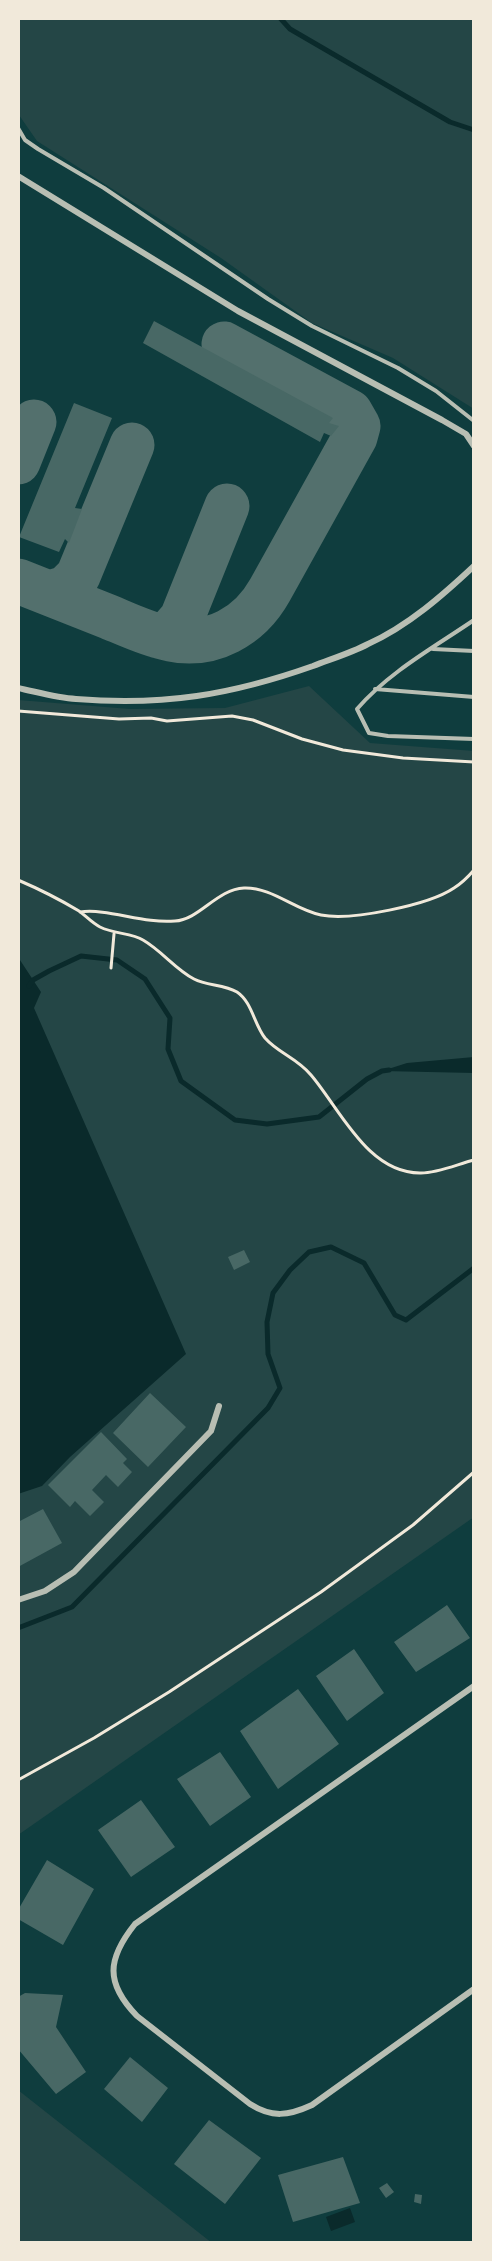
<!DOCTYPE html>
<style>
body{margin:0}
#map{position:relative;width:492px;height:2261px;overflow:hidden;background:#0f3d3e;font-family:"Space Grotesk",sans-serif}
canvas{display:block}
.frame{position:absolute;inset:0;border:20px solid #f1e9da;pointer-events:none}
</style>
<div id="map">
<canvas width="492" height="2261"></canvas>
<div class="frame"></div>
</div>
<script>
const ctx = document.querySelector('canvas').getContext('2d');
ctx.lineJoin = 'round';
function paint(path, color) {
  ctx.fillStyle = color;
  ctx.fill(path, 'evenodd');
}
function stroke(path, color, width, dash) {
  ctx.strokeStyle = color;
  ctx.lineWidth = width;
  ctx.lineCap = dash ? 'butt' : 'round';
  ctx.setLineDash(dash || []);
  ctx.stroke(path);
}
paint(new Path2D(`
 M18 18H474V409L393 358 312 323 221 258 37 141 19 115 18 108Z
 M309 686 370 743 474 751V1517L18 1835V700L130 709 225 708Z
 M18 2090 212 2243H18Z`), '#244646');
paint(new Path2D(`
 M18 957 41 992 34 1008 186 1354 70 1457 42 1486 18 1494Z
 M474 1057V1073L382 1071 407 1063Z
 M350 2208 355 2222 331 2231 326 2217Z`), '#0a2a2b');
stroke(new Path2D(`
 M280 18 290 29 450 122 474 130
 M29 986 33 980 49 971 81 956 117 960 145 979 170 1018 168 1049 181 1081 235 1120 267 1124 319 1117 367 1079 382 1071 389 1070
 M18 1628 72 1607 268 1408 280 1388 268 1354 267 1322 273 1293 290 1270 309 1252 331 1247 364 1263 395 1315 406 1320 474 1268`), '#0a2a2b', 5);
stroke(new Path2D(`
 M18 462 34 422
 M18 581C48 593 78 605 109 617 128 625 149 635 170 639 212 648 250 626 270 590L355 437 358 426 350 412 224 344
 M49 593 66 588 78 576 132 445
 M158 636 169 633 182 618 227 506`), '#53706d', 45);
paint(new Path2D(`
 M154 321 333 418 329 423 339 426 331 436 324 433 320 442 143 343Z
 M74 403 112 418 75 508 82 509 69 543 65 539 59 552 19 537Z
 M244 1250 250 1262 234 1270 228 1257Z
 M150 1393 186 1427 148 1467 113 1433Z
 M101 1432 127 1459 123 1463 132 1472 118 1487 106 1475 92 1490 104 1502 90 1516 75 1501 70 1507 48 1485Z
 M43 1509 62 1543 18 1567V1522Z
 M447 1605 470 1638 416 1672 394 1642Z
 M354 1649 384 1693 347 1721 316 1676Z
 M298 1689 339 1744 278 1789 240 1731Z
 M220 1752 251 1797 210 1826 177 1779Z
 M141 1800 175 1847 131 1877 98 1830Z
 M47 1860 94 1889 63 1945 18 1919V1910Z
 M25 1993 63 1995 56 2027 86 2072 56 2094 18 2049V1997Z
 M130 2057 168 2088 142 2122 104 2089Z
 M209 2120 261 2158 225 2204 174 2164Z
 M343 2157 360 2203 293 2222 278 2175Z
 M387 2183 394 2192 386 2198 379 2188Z
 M415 2194 422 2195 421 2204 414 2202Z`), '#486865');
stroke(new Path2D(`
 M18 711 119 719 151 718 167 721 232 716 253 720 302 739 343 750 403 758 474 762
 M18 880C39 889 59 899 79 911 86 916 92 923 100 927 114 934 132 933 143 940 162 951 175 969 194 979 207 986 224 984 237 992 252 1002 254 1024 265 1038 278 1053 297 1058 311 1075 340 1109 368 1174 421 1173 438 1173 458 1164 474 1160
 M80 912C108 908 143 924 175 921 199 920 217 889 244 888 272 887 295 910 321 915 351 921 429 905 454 888 462 883 468 877 474 870
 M111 968 114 934
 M18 1780 94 1738 169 1692 321 1592 413 1525 474 1472`), '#f1e9da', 3);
stroke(new Path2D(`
 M18 128 25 140 38 149 104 188 268 299 312 326 398 368 436 391 474 421
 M474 620C433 648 389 672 357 709L369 733 388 736 474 739
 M433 649 474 651
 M375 689 474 697`), '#b8beb3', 4);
stroke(new Path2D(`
 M18 176 238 311 442 420 466 434 474 446
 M18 688C37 692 57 698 76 699 164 706 231 695 313 666 331 659 351 653 368 644 408 626 443 595 474 566
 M18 1600 45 1591 74 1572 211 1431 219 1406
 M474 1686 135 1924C107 1959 105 1983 137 2016L250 2104C272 2118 288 2116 312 2105L474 1989`), '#b8beb3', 6);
</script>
